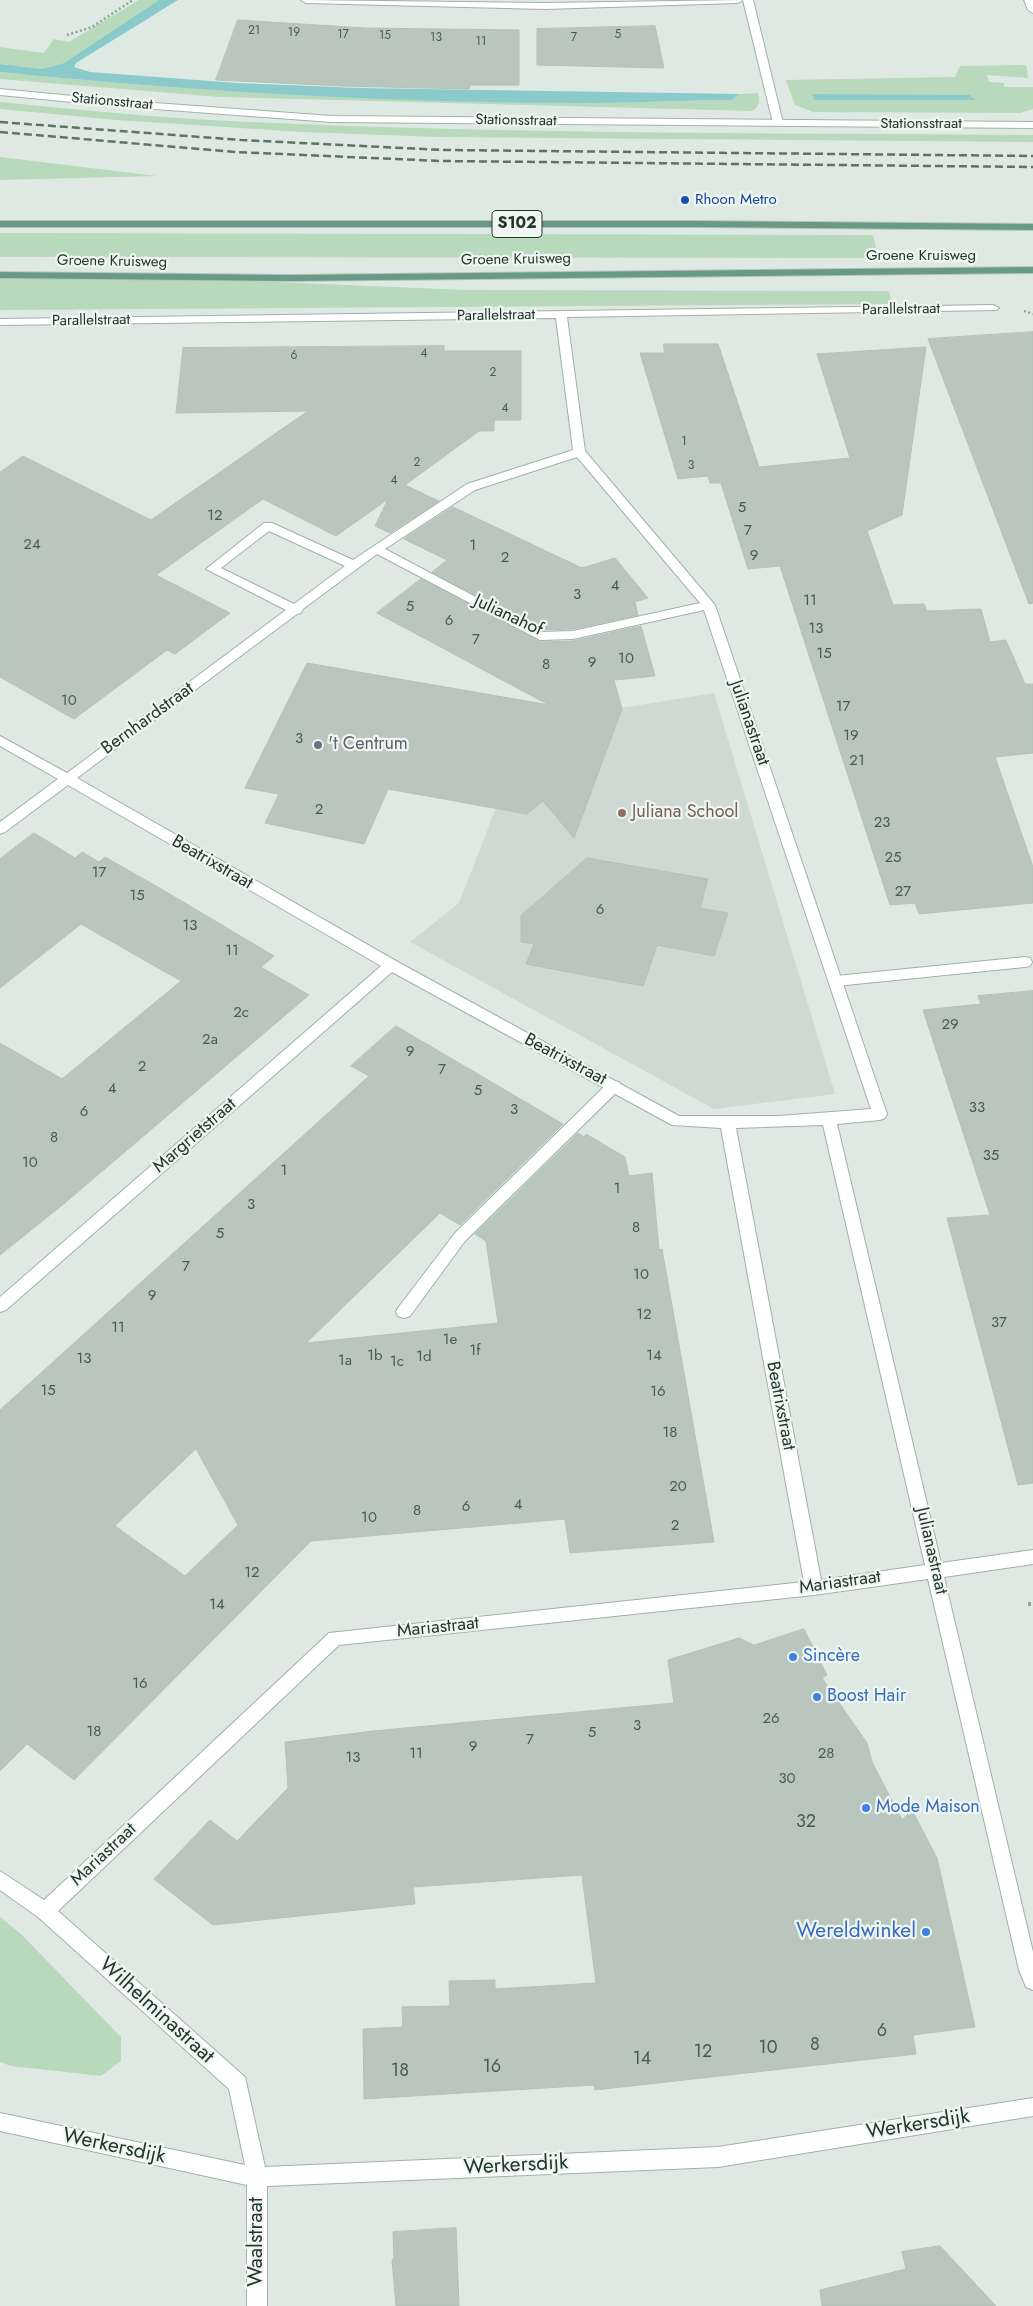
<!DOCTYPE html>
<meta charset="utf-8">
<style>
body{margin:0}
canvas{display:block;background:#dfe9e3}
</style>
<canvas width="1033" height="2306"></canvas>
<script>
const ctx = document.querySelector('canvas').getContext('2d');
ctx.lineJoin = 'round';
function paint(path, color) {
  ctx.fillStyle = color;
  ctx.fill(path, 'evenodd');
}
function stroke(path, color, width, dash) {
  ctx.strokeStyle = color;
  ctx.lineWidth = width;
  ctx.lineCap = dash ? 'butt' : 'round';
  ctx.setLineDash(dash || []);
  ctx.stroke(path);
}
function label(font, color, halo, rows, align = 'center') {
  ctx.font = font + ' Jost,sans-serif';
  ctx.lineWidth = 4.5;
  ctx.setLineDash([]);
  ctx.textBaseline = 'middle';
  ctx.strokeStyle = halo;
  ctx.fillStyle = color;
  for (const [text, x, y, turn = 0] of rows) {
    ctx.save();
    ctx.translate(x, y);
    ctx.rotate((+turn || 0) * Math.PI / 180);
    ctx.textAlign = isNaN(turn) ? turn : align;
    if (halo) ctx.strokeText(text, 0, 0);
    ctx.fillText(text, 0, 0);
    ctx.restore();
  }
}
paint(new Path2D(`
 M714 693 835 1094 714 1109 410 942 459 903 529 723Z`), '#cdd9d2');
paint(new Path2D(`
 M139 0H159L64 63 42 69 0 64V47L44 53 54 39 69 42Z
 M1026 65 1028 78 987 75 989 82 1004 83V87H1033V109L1020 113 813 112 795 105 786 80 955 77 960 66ZM812 95H970L974 100H814Z
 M0 72C196 92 395 102 592 103 639 103 685 100 732 100L739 94 758 93C760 102 760 106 752 111L220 97 0 79Z
 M0 102C64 108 128 115 192 119 472 134 752 133 1033 135V142L437 137 302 132 116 120 0 109Z
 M0 157 157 176 0 180Z
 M0 233 873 235 878 258 0 257Z
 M0 278 227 280 467 290 889 291 892 304 0 310Z
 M0 1917 21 1934 121 2037V2061L101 2076 11 2066 0 2062Z`), '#b9d9bc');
paint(new Path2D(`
 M159 0H178L76 63 74 67 90 72 237 83 359 88 739 94 732 100C685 100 639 103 592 103 395 103 196 92 0 72V64L42 69 64 63Z
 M812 94 970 95 975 100H814Z`), '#8acaca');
const building = new Path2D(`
 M238 20 365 28 519 30V85H470L469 89 342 86 216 80Z
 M655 26 664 68 537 65V29Z
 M1033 332V603L1029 604 928 339Z
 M664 344H718L759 467 850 458 817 354 926 347 902 515 867 531 893 605 924 604 927 611 981 609 990 642 1006 640 1025 684H1033V753L995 757 1033 867V903L919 914 915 903 890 905 780 566 748 569 721 483H710L708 476 678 479 640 353H664Z
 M444 346V351H521V420H494V431H479L405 485 439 501 390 533 375 526 388 499 336 536 263 499 156 575 230 613 175 654 167 650 74 719 0 677V472L23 456 151 520 308 411 176 413 183 348Z
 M453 507 582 568 615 558 648 598 635 602 638 615 573 629 542 630 432 572 447 560 404 539Z
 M421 579 540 642 573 641 641 626 655 676 614 680 622 709 574 838 543 801 527 814 388 789 364 844 265 823 279 794 245 788 307 663 549 705 377 613Z
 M34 833 75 858 82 852 99 862 105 857 163 890 274 956 261 967 309 995 66 1202 0 1255V1043L62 1079 181 981 81 924 0 988V859Z
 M587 858 708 879 700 908 728 913 714 956 657 945 643 986 526 964 534 944 521 942V916Z
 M1033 991V1483L1018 1485 947 1218 990 1215 923 1010 981 1004 978 996Z
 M396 1026 563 1124 460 1225 440 1213 306 1343 498 1323 486 1241 475 1234 578 1133 584 1137 586 1134 625 1157 629 1176 652 1173 659 1250 662 1249 714 1542 570 1553 565 1519 311 1541 74 1780 27 1744 0 1771V1410L369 1076 351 1066ZM196 1449 238 1525 185 1576 115 1526Z
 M804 1629 827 1675 822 1678 867 1743 872 1762 902 1820 912 1810 937 1858 975 2027 913 2035 916 2054 595 2090 594 2085 364 2099 363 2029 403 2027 402 2007 450 2006 449 1981 495 1980V1989L596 1983 582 1875 413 1887 415 1904 213 1925 154 1879 210 1820 237 1841 288 1788 285 1742 373 1731 674 1703 668 1660 739 1638 754 1645Z
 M456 2228 459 2306H396L392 2260 394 2259 393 2232Z
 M940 2246 996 2306H822L820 2290 906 2269 902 2252Z`);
paint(building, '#b8c6be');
stroke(building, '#b2c2b9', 1);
const lane = new Path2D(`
 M1025 957 1030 958 1032 962 1030 966 1025 967 836 986 831 985 829 981 831 977 836 976Z
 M614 1081 619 1082 621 1086 619 1090 465 1241 410 1316 404 1318 398 1316 396 1312 398 1308 455 1233 609 1082Z`);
const street = new Path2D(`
 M301 0 545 3 743 0 738 3 545 9 306 3Z
 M743 0H753L783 123 782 125H774L773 123Z
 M993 305 999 308 997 310 567 317 585 451 715 605 887 1114 885 1118 880 1120 837 1124 941 1563 1033 1550V1564L944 1577 1033 1952V1990L1026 1987 1019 1970 928 1579 814 1595 339 1645 58 1911 245 2077 265 2167 718 2147 1033 2098V2116L718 2167 267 2186V2306H247V2185L0 2131V2113L245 2165 229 2089 38 1917 0 1890V1871L44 1900 329 1633 804 1582 721 1128 672 1125 392 972 6 1310 0 1312V1297L381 966 68 785 5 832 0 834V822L58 779 0 746V736L67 773 286 610 206 569 264 523H272L353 560 467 484 573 450 556 318 0 325V319ZM577 457 700 603 573 631 542 632 385 549 475 490ZM269 531 345 566 294 604 221 568ZM377 554 540 640 573 639 704 610 871 1109 779 1116H679L396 961 77 778 297 614 301 613 303 609ZM823 1125 925 1565 821 1580 736 1128Z`);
const secondary = new Path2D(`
 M1024 0H1033V13L1028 10Z
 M0 89 114 100 332 116 1033 122V128L332 122 114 106 0 95Z`);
const primary = new Path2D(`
 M0 221H694L1033 224V230L694 227H0Z
 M1033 267V273L290 281 0 278V272L290 275Z`);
stroke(lane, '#a2b0a9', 2);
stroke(street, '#a2b0a9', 2);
stroke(secondary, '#9fb4a9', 2);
stroke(primary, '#bcc3c0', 2);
stroke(new Path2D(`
 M67 35 92 27 133 0
 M1024 311 1033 314`), '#82aa97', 2.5, [2, 2.5]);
stroke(new Path2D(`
 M1028 1604H1033`), '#82aa97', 4, [3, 4.5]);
paint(lane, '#fff');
paint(street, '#fff');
paint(secondary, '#fff');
paint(primary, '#679b85');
stroke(new Path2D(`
 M0 122 241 140 443 150 1033 156
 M0 132 235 152 441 161 1033 167`), '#5c7369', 2.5, [8, 4]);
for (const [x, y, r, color] of [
 [685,200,5,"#1a4fb4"],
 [318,745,5,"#6b7280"],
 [622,813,5,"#8d6e63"],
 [793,1657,5,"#3f7fe0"],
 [817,1697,5,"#3f7fe0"],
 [866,1808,5,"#3f7fe0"],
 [926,1932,5,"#3f7fe0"]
]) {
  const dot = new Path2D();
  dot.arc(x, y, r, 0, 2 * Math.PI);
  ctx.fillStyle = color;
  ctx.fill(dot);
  stroke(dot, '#eff6f1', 2);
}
label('12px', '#475b52', null, [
 ["21",254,31],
 ["19",294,33],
 ["17",343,35],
 ["5",618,35],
 ["15",385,36],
 ["13",436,38],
 ["7",574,38],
 ["11",481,42],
 ["4",424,354],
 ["6",294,356],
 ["2",493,373],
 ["4",505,409],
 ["1",684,442],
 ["2",417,463],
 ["3",691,466],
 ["4",394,481]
]);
label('15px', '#21372e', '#eff6f1', [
 ["Stationsstraat",112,102,5],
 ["Stationsstraat",516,121,1],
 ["Stationsstraat",921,124],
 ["Groene Kruisweg",921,256],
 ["Groene Kruisweg",516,260,-1],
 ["Groene Kruisweg",112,262,1],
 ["Parallelstraat",901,310,-1],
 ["Parallelstraat",496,316,-1],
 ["Parallelstraat",91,321,-1]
]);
label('15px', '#164399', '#eff6f1', [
 ["Rhoon Metro",695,200]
], 'left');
label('15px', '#475b52', null, [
 ["5",742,508],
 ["12",215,516],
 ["7",748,531],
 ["24",32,545],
 ["1",473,546],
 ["9",754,556],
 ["2",505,558],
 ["4",615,586],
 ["3",577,595],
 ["11",810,601],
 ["5",410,607],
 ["6",449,621],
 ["13",816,629],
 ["7",476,640],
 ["15",824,654],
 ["10",626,659],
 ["9",592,663],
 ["8",546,665],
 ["10",69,701],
 ["17",843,707],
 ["19",851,736],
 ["3",299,739],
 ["21",857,761],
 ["2",319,810],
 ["23",882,823],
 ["25",893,858],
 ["17",99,873],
 ["27",903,892],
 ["15",137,896],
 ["6",600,910],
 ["13",190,926],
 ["11",232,951],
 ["2c",241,1013],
 ["29",950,1025],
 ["2a",210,1040],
 ["9",410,1052],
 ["2",142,1067],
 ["7",442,1070],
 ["4",112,1089],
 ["5",478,1091],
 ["33",977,1108],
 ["3",514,1110],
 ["6",84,1112],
 ["8",54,1138],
 ["35",991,1156],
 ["10",30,1163],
 ["1",284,1171],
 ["1",617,1189],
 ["3",251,1205],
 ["8",636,1228],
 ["5",220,1234],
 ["7",186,1267],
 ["10",641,1275],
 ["9",152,1296],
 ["12",644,1315],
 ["37",999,1323],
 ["11",118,1328],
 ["1e",450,1340],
 ["1f",475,1351],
 ["1b",375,1356],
 ["14",654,1356],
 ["1d",424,1357],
 ["13",84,1359],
 ["1a",345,1361],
 ["1c",397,1362],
 ["15",48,1391],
 ["16",658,1392],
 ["18",670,1433],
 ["20",678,1487],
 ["4",518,1505],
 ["6",466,1507],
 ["8",417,1511],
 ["10",369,1518],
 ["2",675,1526],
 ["12",252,1573],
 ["14",217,1605],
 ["16",140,1684],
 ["26",771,1719],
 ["3",637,1726],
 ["18",94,1732],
 ["5",592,1733],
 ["7",530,1740],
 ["9",473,1747],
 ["11",416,1754],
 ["28",826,1754],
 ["13",353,1758],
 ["30",787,1779]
]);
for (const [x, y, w] of [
 [517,224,50]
]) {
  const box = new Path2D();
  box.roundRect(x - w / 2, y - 13.5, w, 27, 4);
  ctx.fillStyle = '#eff6f1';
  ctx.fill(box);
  stroke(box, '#21372e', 1);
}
label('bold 16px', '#21372e', null, [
 ["S102",517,224]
]);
label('18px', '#21372e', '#eff6f1', [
 ["Julianahof",508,616,25],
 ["Bernhardstraat",148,719,-36],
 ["Julianastraat",749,723,71],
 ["Beatrixstraat",212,863,30],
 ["Beatrixstraat",565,1060,28],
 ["Margrietstraat",195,1136,-41],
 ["Beatrixstraat",780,1406,79],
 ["Julianastraat",931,1551,77],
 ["Mariastraat",840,1583,-8],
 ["Mariastraat",438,1628,-6],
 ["Mariastraat",104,1855,-43]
]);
label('18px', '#5b616d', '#eff6f1', [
 ["'t Centrum",328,745]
], 'left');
label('18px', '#785e54', '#eff6f1', [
 ["Juliana School",632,813]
], 'left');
label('18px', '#366cbe', '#eff6f1', [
 ["Sincère",803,1657],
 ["Boost Hair",827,1697],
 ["Mode Maison",876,1808]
], 'left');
label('18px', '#475b52', null, [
 ["32",806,1823],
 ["6",882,2032],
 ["8",815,2046],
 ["10",768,2049],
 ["12",703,2053],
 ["14",642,2060],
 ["16",492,2068],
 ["18",400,2072]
]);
label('21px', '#366cbe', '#eff6f1', [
 ["Wereldwinkel",916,1932]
], 'right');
label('21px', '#21372e', '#eff6f1', [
 ["Wilhelminastraat",156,2011,42],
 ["Werkersdijk",918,2125,-9],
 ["Werkersdijk",114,2147,12],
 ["Werkersdijk",516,2166,-3],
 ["Waalstraat",257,2242,-90]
]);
</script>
